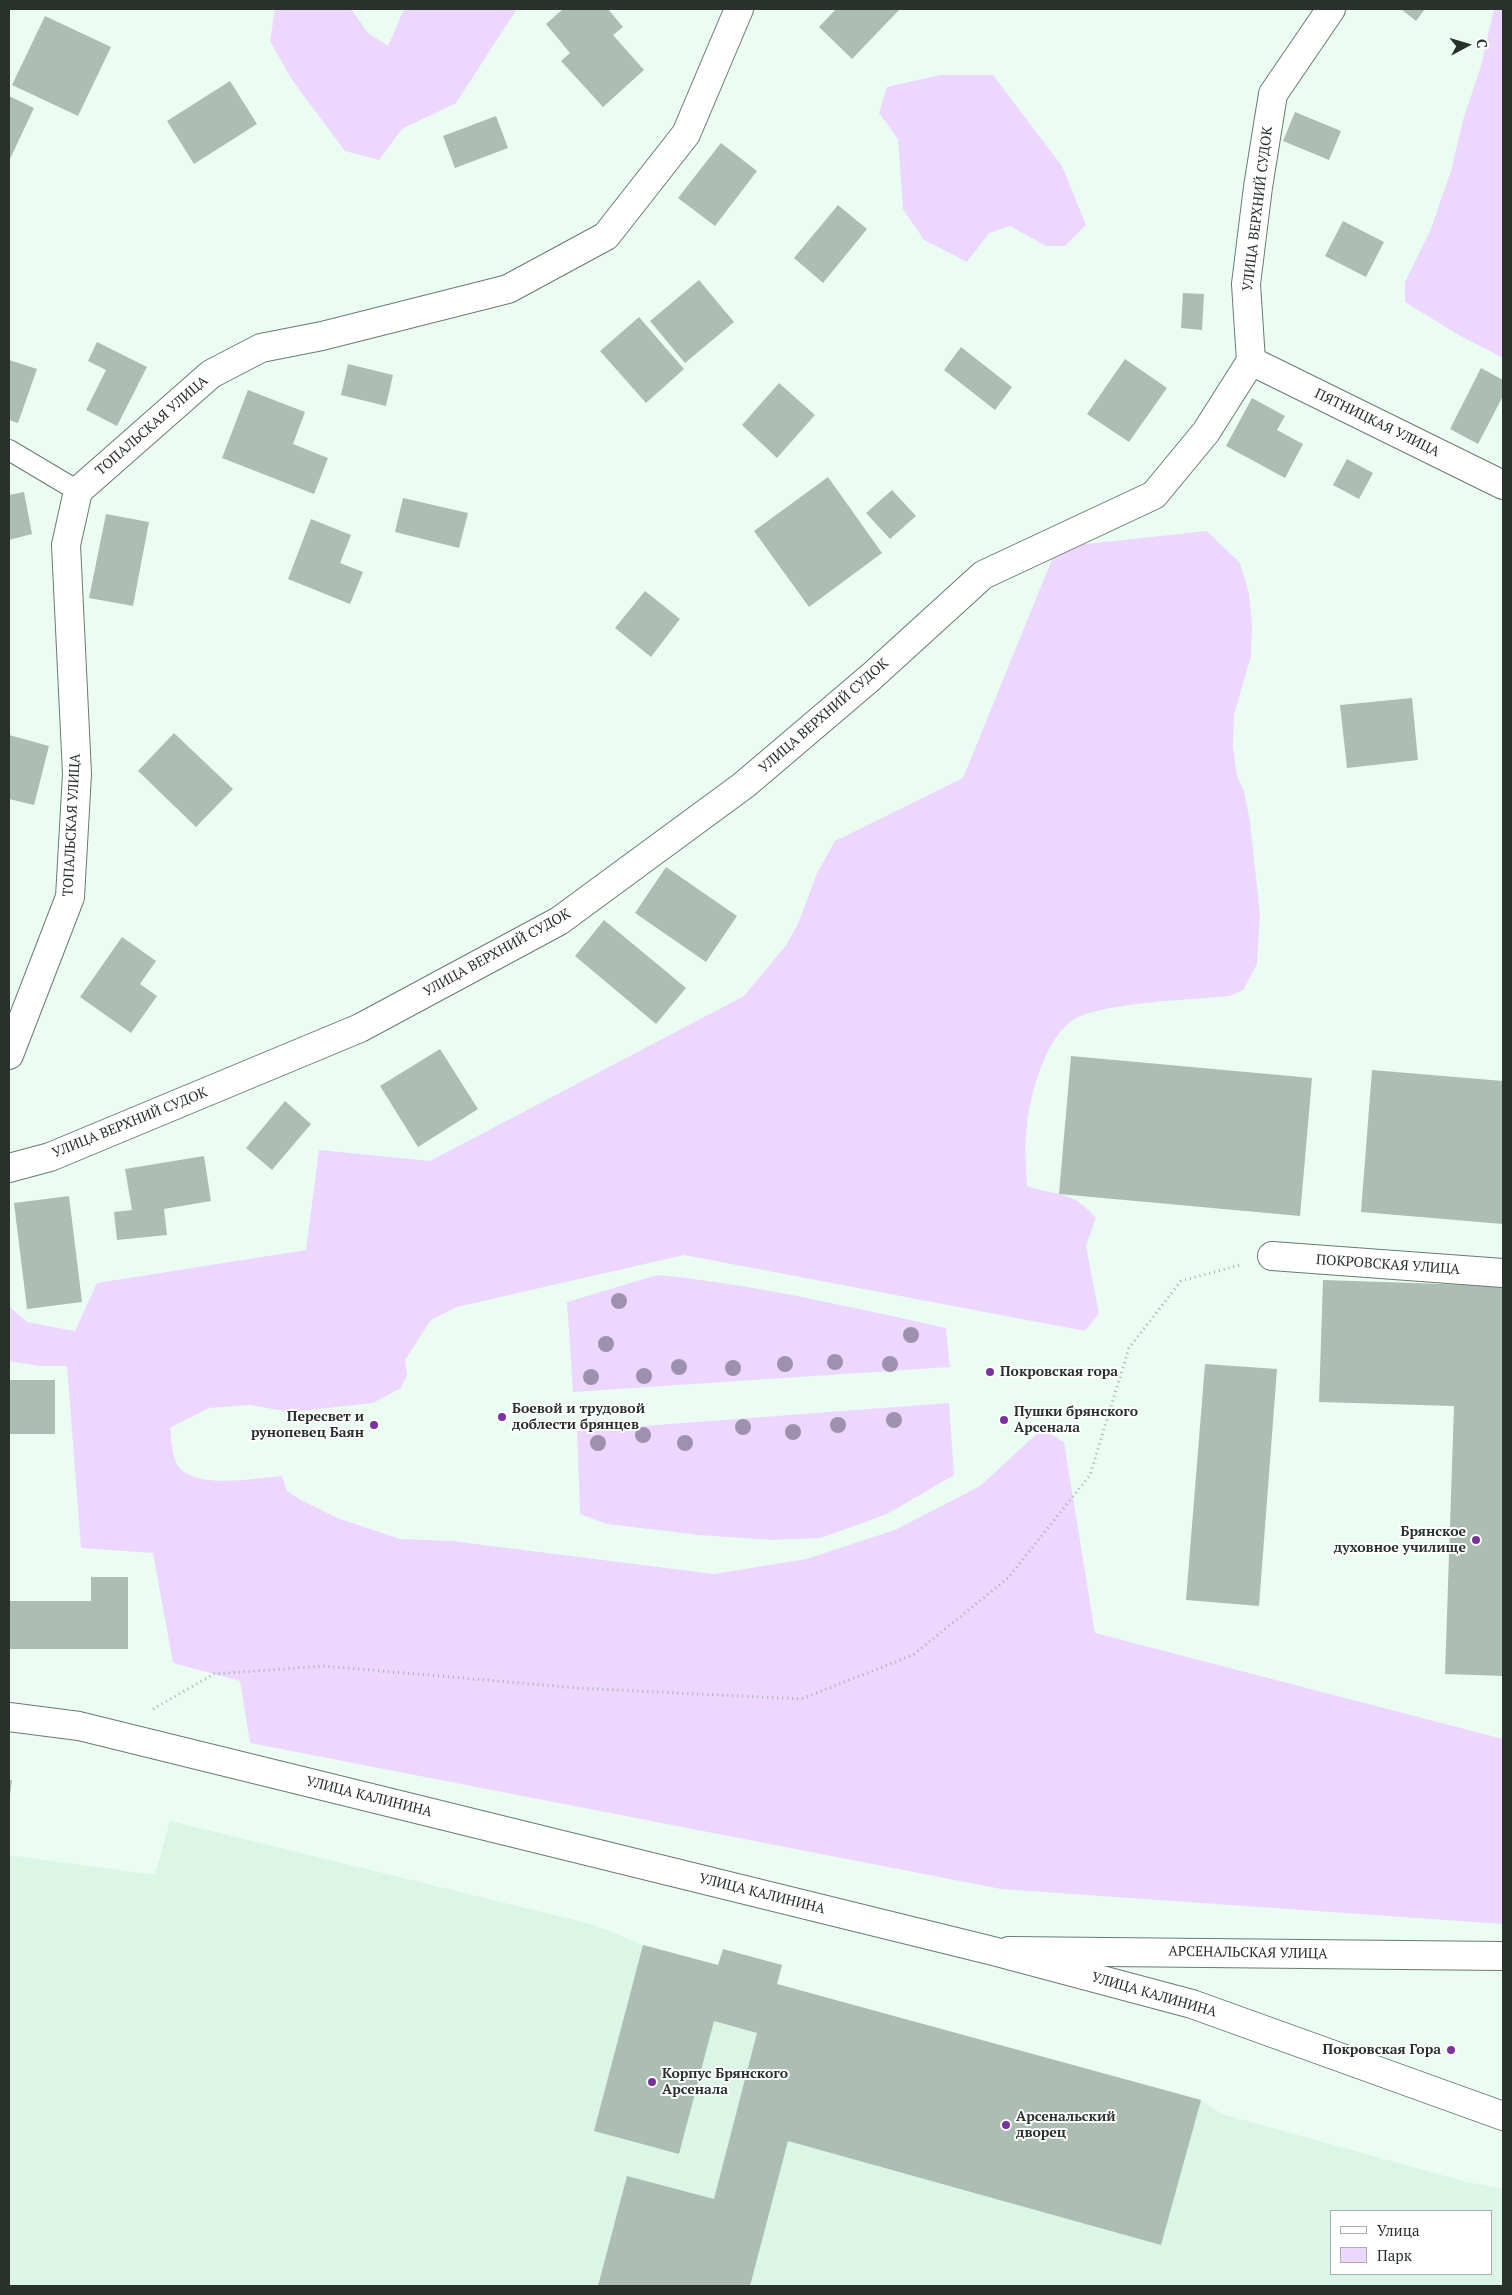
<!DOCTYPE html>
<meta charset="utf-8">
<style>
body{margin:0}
#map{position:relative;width:1512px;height:2295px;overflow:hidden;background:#ebfdf3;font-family:"PT Serif",serif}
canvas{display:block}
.frame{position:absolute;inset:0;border:10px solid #2a312d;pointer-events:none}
.legend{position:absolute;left:1330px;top:2210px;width:162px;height:65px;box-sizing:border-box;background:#fff;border:1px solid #aaadab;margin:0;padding:6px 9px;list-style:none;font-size:15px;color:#2a312d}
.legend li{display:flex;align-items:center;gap:10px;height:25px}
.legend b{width:25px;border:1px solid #aaadab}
.north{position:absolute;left:1442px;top:20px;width:50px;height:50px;-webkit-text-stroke:4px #fff;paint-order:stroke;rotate:84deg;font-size:14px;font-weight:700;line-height:20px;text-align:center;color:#2a312d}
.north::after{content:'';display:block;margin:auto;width:18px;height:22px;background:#2a312d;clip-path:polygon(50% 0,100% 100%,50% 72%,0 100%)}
</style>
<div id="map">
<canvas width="1512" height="2295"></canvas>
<div class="frame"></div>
<ul class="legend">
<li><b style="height:6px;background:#fff"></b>Улица</li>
<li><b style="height:14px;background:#eed7ff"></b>Парк</li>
</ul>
<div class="north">С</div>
</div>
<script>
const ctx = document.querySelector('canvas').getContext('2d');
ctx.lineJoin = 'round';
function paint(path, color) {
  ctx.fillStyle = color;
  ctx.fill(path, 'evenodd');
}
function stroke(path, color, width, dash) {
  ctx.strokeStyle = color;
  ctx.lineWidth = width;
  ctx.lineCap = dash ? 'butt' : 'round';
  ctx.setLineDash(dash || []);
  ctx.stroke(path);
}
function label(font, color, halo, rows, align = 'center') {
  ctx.font = font + ' "PT Serif",serif';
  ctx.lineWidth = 4;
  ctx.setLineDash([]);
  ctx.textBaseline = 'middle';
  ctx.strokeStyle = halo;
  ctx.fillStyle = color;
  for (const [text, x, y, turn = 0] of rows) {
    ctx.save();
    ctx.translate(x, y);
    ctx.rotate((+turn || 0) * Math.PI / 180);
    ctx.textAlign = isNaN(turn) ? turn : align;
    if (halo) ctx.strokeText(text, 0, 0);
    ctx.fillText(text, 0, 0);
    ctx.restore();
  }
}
paint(new Path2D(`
 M170 1821 591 1924 643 1945 718 1965 723 1949 782 1965 778 1984 1201 2100 1222 2114 1463 2181 1503 2189V2286H9V1855L155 1875ZM1331 2211H1491V2274H1331Z`), '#dbf5e6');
paint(new Path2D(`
 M275 9H351L368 33 388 46 404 9H517L456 103 402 129 379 160 345 151 292 80 270 41Z
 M1494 9H1503V358L1457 334 1405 302V282L1430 231 1451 171 1463 120 1481 66Z
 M940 75H993L1062 166 1086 225 1065 246H1046L1010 226 989 233 967 262 924 240 903 209 898 139 879 113 887 87Z
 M1207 531 1240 563 1249 593 1252 623 1251 656 1234 715 1233 746 1237 776 1244 791 1250 822 1260 914 1257 964 1243 990 1230 996C1192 1000 1102 1002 1073 1020 1045 1039 1030 1094 1027 1126 1024 1146 1026 1166 1027 1186 1043 1192 1062 1192 1077 1201 1084 1205 1090 1212 1096 1218L1086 1246 1099 1314 1085 1331 684 1255 457 1307 431 1320 405 1360 407 1375 401 1388 373 1403 290 1412 250 1405 209 1408 170 1428C172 1440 171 1463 183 1471 205 1488 255 1478 282 1476L287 1491 299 1499 337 1518 400 1539 452 1541 714 1574 806 1559 895 1530 980 1486 1042 1429 1064 1442 1095 1633 1503 1739V1924L1001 1889 250 1743 240 1681 173 1663 153 1553 81 1548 67 1366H39L9 1361V1306L27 1322 75 1331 97 1283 306 1250 319 1150 430 1161 744 996 786 945 798 924 817 873 835 841 963 778 1057 547Z
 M657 1275C754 1284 850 1307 946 1328L950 1367 573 1392 567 1302Z
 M949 1403 954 1475 887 1514 821 1538 771 1540 699 1535 607 1524 580 1514 577 1431Z`), '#eed7ff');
paint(new Path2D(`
 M563 9H608L623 27 613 35 644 70 603 107 561 61 570 53 546 24Z
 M836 9H900L852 59 819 27Z
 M1401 9H1425L1416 21Z
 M45 16 111 47 78 116 12 85Z
 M230 81 257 124 194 164 167 121Z
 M9 96 34 108 9 161Z
 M1295 112 1341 131 1329 160 1283 141Z
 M496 116 508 148 455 168 443 136Z
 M721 143 757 171 715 226 678 198Z
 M838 205 867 229 823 283 794 258Z
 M1343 221 1384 242 1366 277 1325 256Z
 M699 280 734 322 685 363 650 321Z
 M1183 293 1204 294 1202 330 1181 328Z
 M639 317 684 369 646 403 600 351Z
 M97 342 147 367 117 426 86 410 106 370 88 361Z
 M961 347 1012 387 995 410 944 370Z
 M1125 359 1167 388 1129 442 1087 414Z
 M9 360 37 369 18 423 9 420Z
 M348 364 393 375 386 406 341 395Z
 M1481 368 1503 380V396L1478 444 1450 429Z
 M779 383 815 415 777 458 742 425Z
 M248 390 305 412 293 444 328 458 314 494 222 458Z
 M1252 398 1285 416 1277 430 1303 444 1285 478 1226 446Z
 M1347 459 1373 473 1359 499 1333 485Z
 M828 477 882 553 809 607 754 531Z
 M892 490 916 516 890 539 866 513Z
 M24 492 32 534 9 540V495Z
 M403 498 468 513 459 548 395 532Z
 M106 514 149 522 133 606 89 598Z
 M311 519 351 535 340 563 363 572 350 604 288 579Z
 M645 591 680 619 651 657 615 628Z
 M1412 698 1418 760 1347 768 1340 705Z
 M174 733 233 789 196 827 138 771Z
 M9 735 49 746 34 805 9 799Z
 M666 867 737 916 706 962 635 913Z
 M604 920 686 988 656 1024 575 956Z
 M122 937 156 961 140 984 157 996 131 1033 80 997Z
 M440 1049 478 1109 418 1147 380 1086Z
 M1071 1056 1312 1078 1300 1216 1059 1194Z
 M1372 1070 1503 1081V1224L1361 1212Z
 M285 1101 311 1124 272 1170 246 1148Z
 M204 1156 211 1201 164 1209 167 1235 117 1240 114 1212 132 1210 125 1169Z
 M69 1196 82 1302 27 1309 14 1203Z
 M1323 1280 1503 1286V1676L1445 1674 1454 1406 1319 1402Z
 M1205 1364 1277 1369 1259 1606 1186 1600Z
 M9 1380H55V1434H9Z
 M91 1577H128V1649H9V1601H91Z
 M9 1780H12L10 1795H9Z
 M643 1945 718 1965 723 1949 782 1965 777 1984 1201 2100 1161 2245 788 2141 750 2286H598L627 2176 714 2199 757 2033 714 2021 679 2154 594 2131Z`), '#acbeb4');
const lane = new Path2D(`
 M9 450 78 491`);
const street = new Path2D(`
 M1251 361 1503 485
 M9 1055 70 897 77 774 66 545 78 491 211 374 261 348 322 336 508 289 606 236 686 134 739 9
 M9 1168 50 1157 360 1028 559 921 744 785 871 677 983 575 1154 495 1206 432 1251 361 1246 284 1258 187 1273 94 1331 9
 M1272 1256 1503 1273`);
const secondary = new Path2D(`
 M1009 1951 1503 1956`);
const primary = new Path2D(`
 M9 1717 79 1726 993 1951 1192 2004 1503 2116`);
stroke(lane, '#6a7a71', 22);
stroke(street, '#6a7a71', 30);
stroke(secondary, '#6a7a71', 30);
stroke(primary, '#6a7a71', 30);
stroke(new Path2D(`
 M153 1709 214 1674 324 1666 578 1688 801 1699 913 1655 1008 1578 1090 1475 1129 1348 1181 1281 1240 1265`), '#a4b2aa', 3, [1, 4]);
stroke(lane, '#fff', 20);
stroke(street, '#fff', 28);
stroke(secondary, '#fff', 28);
stroke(primary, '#fff', 28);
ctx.fillStyle = '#9e91af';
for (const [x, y] of [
 [619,1301],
 [911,1335],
 [606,1344],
 [835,1362],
 [785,1364],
 [890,1364],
 [679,1367],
 [733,1368],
 [644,1376],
 [591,1377],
 [894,1420],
 [838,1425],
 [743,1427],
 [793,1432],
 [643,1435],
 [598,1443],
 [685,1443]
]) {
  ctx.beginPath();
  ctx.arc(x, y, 8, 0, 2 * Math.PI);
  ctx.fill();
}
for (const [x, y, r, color] of [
 [990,1372,5,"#7b31a3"],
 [502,1417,5,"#7b31a3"],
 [1004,1420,5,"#7b31a3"],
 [374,1425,5,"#7b31a3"],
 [1476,1540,5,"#7b31a3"],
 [1451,2050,5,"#7b31a3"],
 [652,2082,5,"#7b31a3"],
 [1006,2125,5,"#7b31a3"]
]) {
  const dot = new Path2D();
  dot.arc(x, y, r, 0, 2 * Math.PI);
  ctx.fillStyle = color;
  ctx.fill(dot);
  stroke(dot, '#fff', 2);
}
label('14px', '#2a312d', '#fff', [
 ["УЛИЦА ВЕРХНИЙ СУДОК",1258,209,-83],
 ["ПЯТНИЦКАЯ УЛИЦА",1377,423,26],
 ["ТОПАЛЬСКАЯ УЛИЦА",152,426,-41],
 ["УЛИЦА ВЕРХНИЙ СУДОК",824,716,-41],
 ["ТОПАЛЬСКАЯ УЛИЦА",72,825,-87],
 ["УЛИЦА ВЕРХНИЙ СУДОК",497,953,-29],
 ["УЛИЦА ВЕРХНИЙ СУДОК",130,1123,-22],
 ["ПОКРОВСКАЯ УЛИЦА",1388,1265,4],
 ["УЛИЦА КАЛИНИНА",369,1797,14],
 ["УЛИЦА КАЛИНИНА",762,1894,14],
 ["АРСЕНАЛЬСКАЯ УЛИЦА",1248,1953,1],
 ["УЛИЦА КАЛИНИНА",1154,1995,16]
]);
label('bold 14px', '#2a312d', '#fff', [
 ["Покровская гора",1000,1372],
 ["Боевой и трудовой",512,1409],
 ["доблести брянцев",512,1425],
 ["Пушки брянского",1014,1412],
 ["Арсенала",1014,1428],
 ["Пересвет и",364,1417,"right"],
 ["рунопевец Баян",364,1433,"right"],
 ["Брянское",1466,1532,"right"],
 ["духовное училище",1466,1548,"right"],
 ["Покровская Гора",1441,2050,"right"],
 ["Корпус Брянского",662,2074],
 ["Арсенала",662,2090],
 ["Арсенальский",1016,2117],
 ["дворец",1016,2133]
], 'left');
</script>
